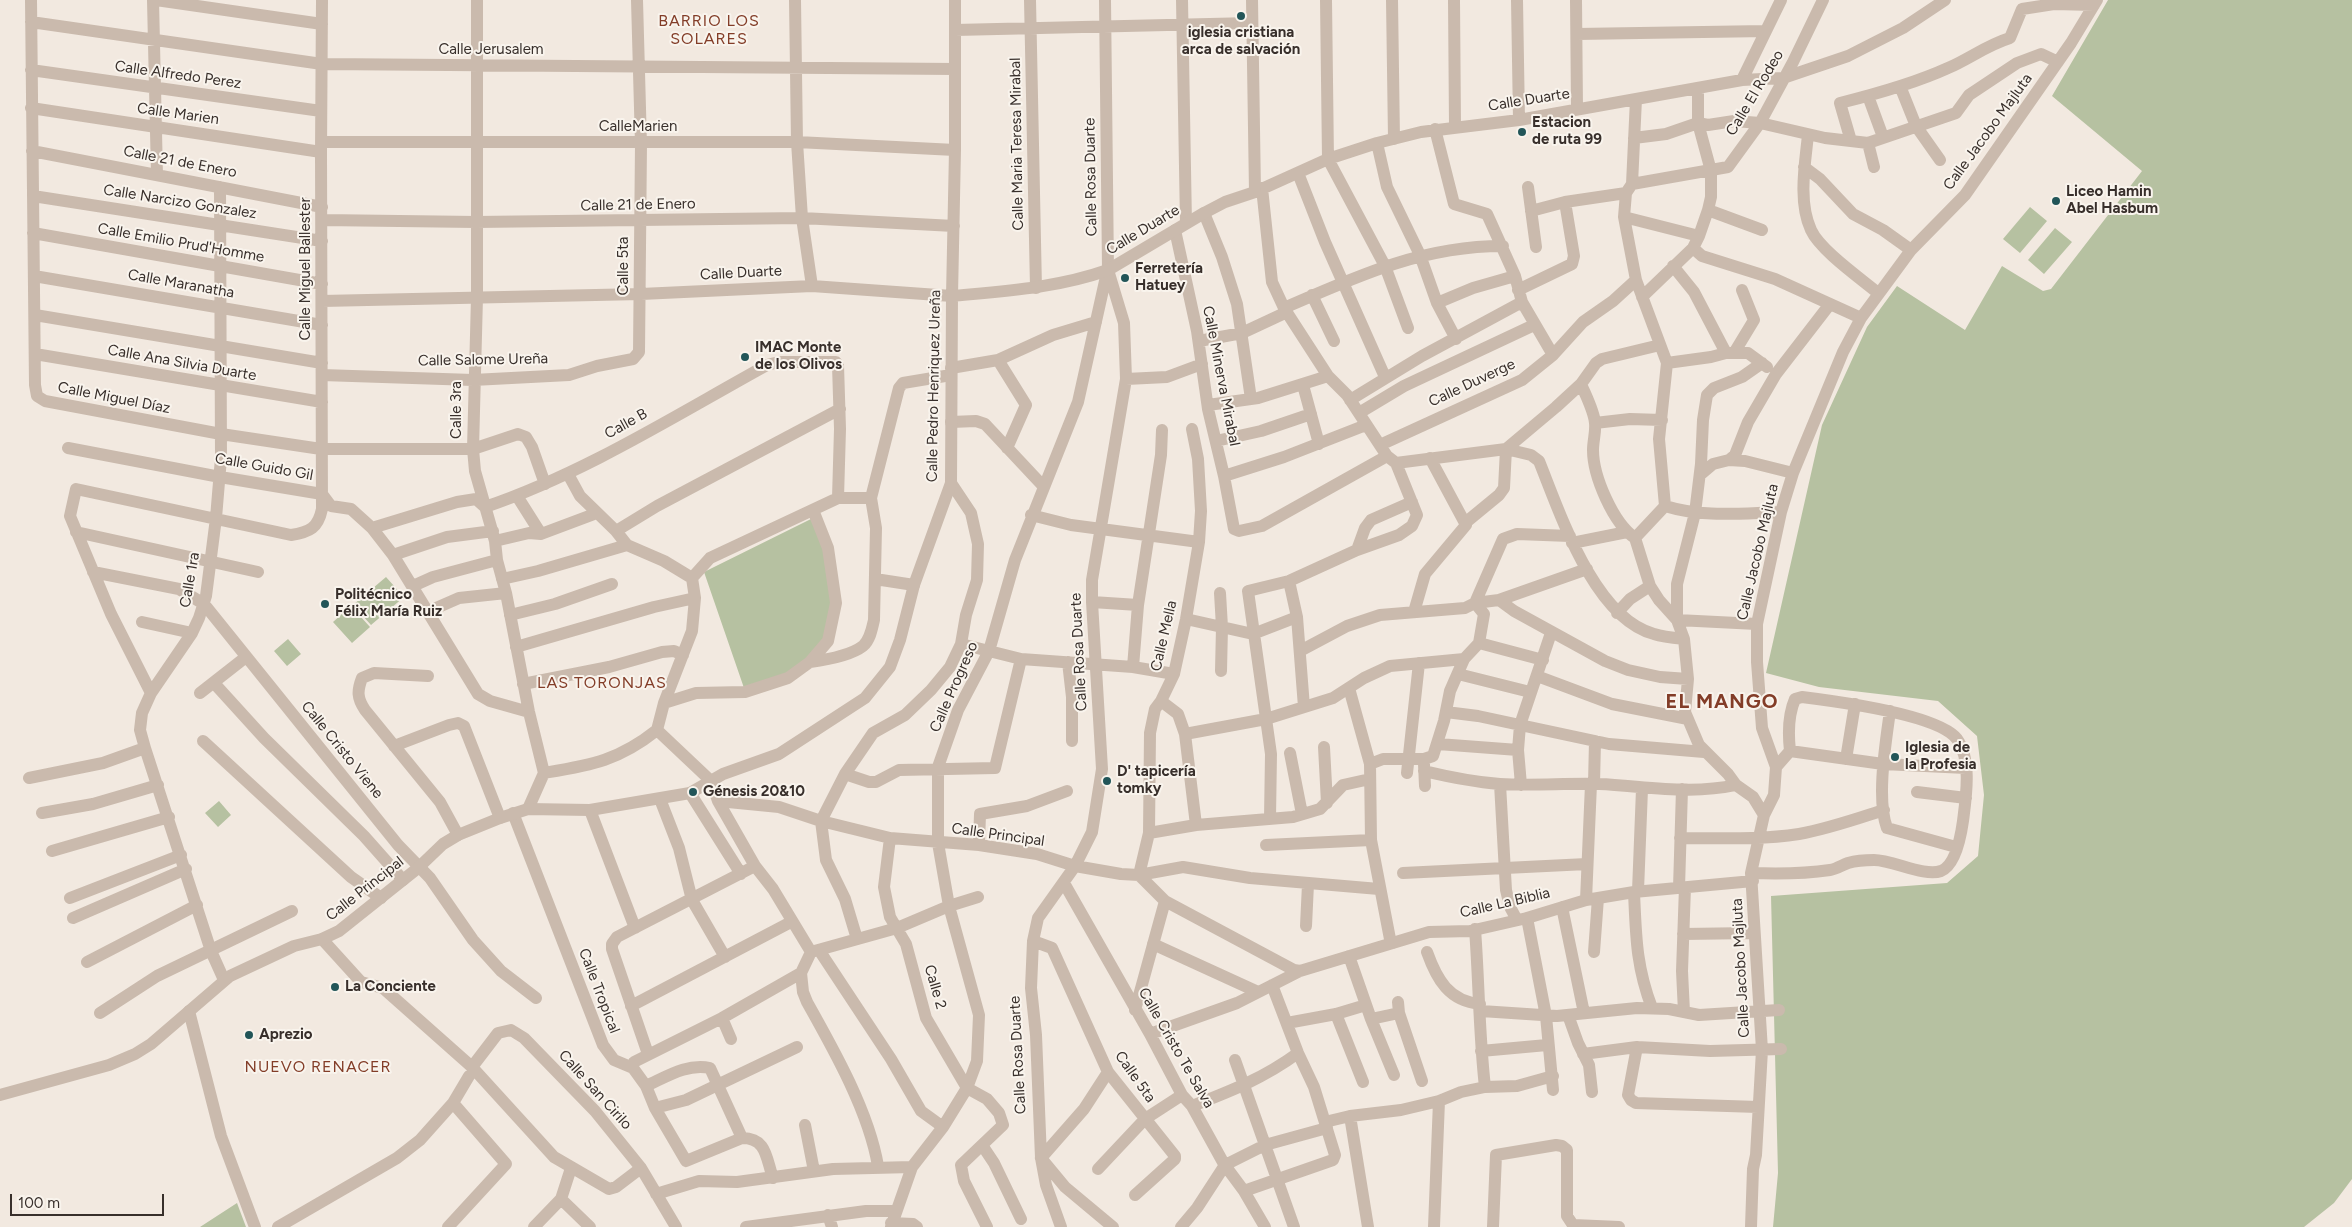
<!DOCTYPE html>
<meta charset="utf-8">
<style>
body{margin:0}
#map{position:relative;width:2352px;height:1227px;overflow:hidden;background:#f2e9e0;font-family:Figtree,sans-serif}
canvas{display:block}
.scale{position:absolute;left:10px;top:1194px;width:154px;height:22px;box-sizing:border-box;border:2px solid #382f2b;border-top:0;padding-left:6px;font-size:15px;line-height:18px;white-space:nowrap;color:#382f2b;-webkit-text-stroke:4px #f9f4ed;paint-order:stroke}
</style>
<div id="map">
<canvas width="2352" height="1227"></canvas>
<div class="scale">100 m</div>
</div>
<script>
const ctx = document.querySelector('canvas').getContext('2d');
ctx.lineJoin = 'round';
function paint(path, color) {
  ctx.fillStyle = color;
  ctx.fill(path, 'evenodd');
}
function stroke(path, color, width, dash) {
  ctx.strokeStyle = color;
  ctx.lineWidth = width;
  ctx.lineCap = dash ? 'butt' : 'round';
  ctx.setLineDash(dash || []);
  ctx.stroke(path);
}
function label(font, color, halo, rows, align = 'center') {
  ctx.font = font + ' Figtree,sans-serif';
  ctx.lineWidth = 4;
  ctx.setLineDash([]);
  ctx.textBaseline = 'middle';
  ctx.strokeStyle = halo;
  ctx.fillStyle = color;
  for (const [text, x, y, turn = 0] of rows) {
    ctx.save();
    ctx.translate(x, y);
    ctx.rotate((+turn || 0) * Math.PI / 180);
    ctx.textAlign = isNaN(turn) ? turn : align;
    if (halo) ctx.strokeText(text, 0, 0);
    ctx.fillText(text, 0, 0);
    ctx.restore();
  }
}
paint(new Path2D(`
 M2108 0H2352V1179L2334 1203 2304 1227H1773L1778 1173 1771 896 1947 883 1978 856 1984 795 1977 736 1938 701 1819 687 1766 673 1822 425 1867 327 1897 286 1965 330 2002 266 2043 291 2051 289 2142 171 2052 96Z
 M2030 207 2047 221 2020 253 2003 239Z
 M2055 228 2072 242 2044 274 2028 260Z
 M813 518 824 551 832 601 823 640 793 673 744 688 704 572Z
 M386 577 404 597 371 625 353 605Z
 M351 606 370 627 352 643 333 622Z
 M288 639 301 654 287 666 274 651Z
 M219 801 231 815 218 827 205 813Z
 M237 1203 246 1227H200Z`), '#b6c1a1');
stroke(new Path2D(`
 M31 0 35 385 37 396 45 401 221 434 321 449H473L518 434 526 437 532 447 545 484
 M153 0 157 175
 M156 0 322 24
 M477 0V297L473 449 475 471 495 541 497 560 506 593 529 712 544 773 528 809
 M795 0 797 142 802 218 812 286
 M1030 0 1036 288
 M1182 0 1186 223
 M1326 0 1328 159 1385 266 1408 328
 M1392 0 1394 139
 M1454 0 1455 126
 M1517 0 1519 120
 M1576 0 1577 108
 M31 22 322 64 955 69
 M955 30 1252 23
 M1577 34 1766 31
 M31 70 321 111
 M1742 80 1781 0
 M1900 86 1916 126 1940 160
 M1868 96 1883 137
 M31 108 321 152
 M1435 129 1454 204 1487 214 1515 276 1522 302 1553 355
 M1808 135C1805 164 1798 202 1811 230 1820 250 1860 278 1878 293
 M1634 138 1666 134 1698 123 1708 125 1734 121 1760 123 1825 138 1868 143 1956 113 1969 95 2017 63 2041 54 2058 62
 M1851 141 1840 103C1876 94 1913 84 1948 68 1969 59 1987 45 2010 38L2022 9 2054 4 2094 5
 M321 142H797L955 150
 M1377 143 1387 187 1420 255 1437 303 1456 339
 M1868 143 1874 167
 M32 151 322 207
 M1804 167 1820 179 1853 214 1883 230 1911 250
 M1298 173 1325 242 1385 377
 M1632 184 1728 167 1760 123 1793 62 1823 0
 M220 187 221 458 216 518 206 596 199 618 192 633 151 693 142 713 140 730 145 748 211 951 224 980
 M1528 187 1536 247
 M1262 188 1272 282 1284 308 1328 376 1347 395 1387 456 1396 463 1417 515 1412 526 1399 535 1357 550 1289 581 1248 591 1271 754 1270 818
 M1255 192 1328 159 1377 143 1421 132 1519 120 1742 80 1783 78 1848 56 1903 28 1945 0
 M33 196 322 241
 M1708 210 1762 230
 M1531 211 1565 202 1626 193
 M1204 213 1222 257 1237 304 1251 399
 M1624 217 1699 236
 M322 220 476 222 802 218 954 226
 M1175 230 1197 331 1208 409 1224 476 1234 529 1239 531 1262 526 1387 456
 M33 233 322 284
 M1693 248 1702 256 1775 279 1861 318
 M1673 266 1694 292 1726 353H1748L1767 367
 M34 276 322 325
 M1518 290 1572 264 1574 256 1565 202
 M1312 295 1334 341
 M1642 297 1693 248 1699 236 1708 210 1711 197V171L1698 123V88
 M322 301 641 294 812 286 952 296 955 150V0
 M1437 303 1473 288 1515 276
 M1284 308C1357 276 1422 246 1503 246
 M35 315 322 363
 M1199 341 1242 333 1287 312
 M1734 353 1754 320 1742 290
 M35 354 322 402
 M998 360 1026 405 1007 448
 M1667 363 1711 357 1726 353
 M1762 363 1742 377 1714 388 1707 395 1703 420 1701 464 1695 513 1677 584V620L1684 639 1688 679 1685 712 1699 745 1728 774 1736 785 1753 797 1764 815
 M951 368 998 360 1053 335 1096 322
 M322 375 473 380 569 375 597 366 633 359 639 352 641 144 637 0
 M1126 379 1167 377 1202 364
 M1581 384C1586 396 1594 411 1595 423 1596 432 1593 441 1593 450 1593 476 1613 523 1635 538L1650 586 1659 600 1677 620
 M1303 385 1319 444
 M1350 400 1422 356 1522 302
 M1208 405 1258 398 1328 376
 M1359 413 1404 386 1534 325
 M951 422 976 421 985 424 1044 487
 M1595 423 1630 419 1662 420
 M1216 441 1261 431 1311 414
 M1380 445 1522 380 1553 355 1583 322 1613 301 1636 280
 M68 448 220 477 322 494 331 506 351 509 372 528 393 555 478 694 490 701 529 712
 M1729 460 1745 461 1793 473
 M1396 463 1506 449 1531 455 1539 461C1560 513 1594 618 1654 634 1663 637 1674 638 1684 639
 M1700 475 1713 464 1729 460 1735 455 1748 422 1776 374 1830 304
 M1224 476 1284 457 1366 425
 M517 496 541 534
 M1665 506C1704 518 1741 513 1781 512
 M1031 515 1071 525 1199 542
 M1465 523 1499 495 1504 488 1506 449 1556 407 1581 384 1596 363 1602 359 1660 345
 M372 528 457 502 476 499 485 507C585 473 676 415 767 365L779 362H836L838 365 840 429 838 498
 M616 531 657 506 840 409
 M76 532 258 572
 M1635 538 1665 506 1659 439 1667 363 1636 280 1624 217 1626 193 1632 184 1636 99
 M495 541 529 533 541 534 597 513
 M1572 543 1627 532
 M1357 550 1365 528 1371 520 1412 502
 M393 555 447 537 493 531
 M93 572 179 589 204 604 398 845 430 878 473 940 501 971 536 998
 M692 578 710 558 838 498H871
 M502 579 538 571 627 545
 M875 579 914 585
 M1289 581 1297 617 1304 707
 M413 586 433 577 497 560
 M1220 593 1222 627 1221 671
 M1499 600 1514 611 1605 661 1628 670 1660 677 1688 679
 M1092 602 1138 605
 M427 612 459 598 506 593
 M1414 612 1425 574 1466 525 1430 458
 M1617 613 1630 599 1650 586
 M510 615 555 604 612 584
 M1186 619 1253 634 1297 617
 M1677 620 1757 624
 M142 622 192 633
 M1479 643 1543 660
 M961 644 1021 659 1133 667 1174 674
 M516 647 654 607 695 598
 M1300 651 1347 626 1380 615 1465 608 1475 603 1499 600 1587 569
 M810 662C825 660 850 656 863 646 870 640 872 629 874 620L876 528 871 498 899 388 903 383 951 375
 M1068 662 1072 697V741
 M1133 667 1138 605 1161 455 1162 430
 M1458 674 1530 692
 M428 676 374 673 362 678C357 691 357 698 365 710L440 802 458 835
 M1537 676 1612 704 1688 719
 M214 683 264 738 364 836 403 880
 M523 684 609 667 662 652 674 651 683 655
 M1349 688 1370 764 1371 840 1390 939 1393 943
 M151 693 111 614 70 516 76 489 291 535C310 532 318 528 322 509L321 152 322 0
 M200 693 246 657
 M1161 701 1178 714 1185 734 1196 825
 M664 703 696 693 745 692 788 678 810 662 828 641 836 603 828 548 813 510
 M1890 711C1886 741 1876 799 1887 828L1956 847
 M1446 712 1478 716 1609 744 1704 752
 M657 730 711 781 718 801 755 866 773 889 811 952
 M1185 734 1266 719 1333 698 1364 678 1390 666 1464 659
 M203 741 351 877 381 898
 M1438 744 1518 750
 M394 746 449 725 458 723 464 726 500 818
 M1324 747 1327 803
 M1290 753 1302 814
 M1846 759 1855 704
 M1370 764 1383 759H1424L1433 756 1444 721 1450 691 1464 659 1479 643 1484 614 1475 603 1503 539 1517 534 1570 536
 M1424 764 1425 786
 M1776 767 1790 751 1883 764 1966 768
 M1424 771C1449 777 1474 782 1500 784 1533 786 1566 783 1599 784 1645 786 1690 795 1736 785
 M544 773C591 765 618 761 657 730L664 703 692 631 695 598 692 578 664 561 627 545 616 531 580 496 568 474
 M1407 773 1419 663
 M845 774 869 782H876L899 770 995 768 1021 659
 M29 778 103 763 145 748
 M1500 784 1506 890 1510 907 1517 920
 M1594 784 1595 741
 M1521 785 1518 750 1520 725 1551 633
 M1917 792 1966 798
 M690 793 741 874
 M660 799 679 848 692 900 725 957
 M718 801 779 807 821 821 890 838 979 845 1037 854 1075 866 1121 874 1139 875 1183 867 1250 878 1379 889
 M590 810 635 928
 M42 813 93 804 158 785
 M513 813 603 1045 614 1060 633 1068 646 1086 655 1108 686 1161 742 1138C767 1138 766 1158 773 1178
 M1149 833 1196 825 1293 817 1320 809 1343 785 1370 779
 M890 838 884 887 890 917 906 944 926 1018 967 1088 987 1099 999 1113 1003 1125 961 1165 964 1181 987 1227
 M1680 838C1719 838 1760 840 1799 834 1828 829 1856 819 1884 810
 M979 845 980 814 1027 806 1067 791
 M1266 845 1371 840
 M52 851 169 817
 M1403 873 1587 864
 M1751 873C1778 874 1803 874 1830 870 1837 869 1842 865 1848 863 1855 861 1866 860 1874 860 1893 860 1924 877 1941 871 1956 865 1961 835 1963 821 1966 797 1972 760 1957 739 1938 714 1834 701 1802 697L1795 699C1788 715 1788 733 1790 751
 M1139 875 1149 833 1150 733 1155 709 1161 701 1174 674 1186 619 1199 542 1201 511 1198 459 1192 429
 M1139 875 1165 901 1294 970 1300 971
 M1064 883 1150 1034 1182 1095 1192 1106 1224 1164 1244 1191 1265 1227
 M1679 888 1682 789
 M1638 891 1642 789
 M1634 892C1636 936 1636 966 1652 1008
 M70 898 181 855
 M1586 900 1591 784
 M1562 907 1584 1013
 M73 918 186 869
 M1527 918 1546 1016 1553 1090
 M1306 926 1308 884
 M1475 929C1479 982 1479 1035 1485 1087
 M1683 934 1753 933
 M322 939 361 982 383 988 472 1067 554 1157 609 1189 616 1187 641 1168
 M857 939 845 899 826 860 821 821 845 774 873 733 905 715 931 690 950 667 961 644 966 615 977 580 978 544 971 513 951 483
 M1033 941 1052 948 1108 1072 1175 1156V1159L1135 1195
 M1153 944 1258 992
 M819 950 891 1059 921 1111 943 1127
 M1427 952C1437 980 1449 1001 1480 1004
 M1594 952 1598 898
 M1349 956 1371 1019 1394 1075
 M87 962 197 905
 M801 973 803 992 807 1002C834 1050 869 1112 878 1166
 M1398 1002 1399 1013 1422 1081
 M631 1006 791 922
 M1135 1010 1165 901
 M189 1011 221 1136 255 1227
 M1481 1011 1557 1016 1637 1008 1669 1009 1699 1015 1779 1010
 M1684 1012 1682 971 1685 887
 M100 1013 157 976 292 911
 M1336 1014 1363 1082
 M1568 1015 1578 1043 1589 1065 1592 1092
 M722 1018 731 1039
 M1371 1019 1399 1013
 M1287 1023 1336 1014 1366 1005
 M1150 1034 1237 1003 1300 971 1429 932 1470 931 1527 918 1586 900 1634 892 1753 881
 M1637 1047 1628 1095 1631 1100 1636 1103 1758 1107
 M1481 1051 1547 1045
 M648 1054 612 949V944L617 937 755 866
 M1583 1054 1637 1047 1710 1051 1781 1049
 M1235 1060 1294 1227
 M472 1067 498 1033 511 1030 524 1038 595 1111 641 1168 676 1227
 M633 1068 634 1062 722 1018 801 973 811 952 897 928 949 906 978 897
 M1108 1072 1084 1109 1041 1158 1065 1187 1113 1227
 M646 1086C666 1077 687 1063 710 1068L742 1138
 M453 1103 469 1076
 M1192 1106C1231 1091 1264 1078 1298 1053
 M655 1108 686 1100 797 1047
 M1350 1116 1368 1227
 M1325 1122 1350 1116 1401 1110 1439 1101 1461 1092 1485 1087 1517 1086 1553 1076
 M805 1125 814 1171
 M982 1145 994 1163 1021 1219
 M1098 1169 1145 1119 1182 1095
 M1244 1191 1333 1160 1335 1155 1314 1087 1298 1053 1272 985
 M656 1194 699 1181 737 1182 833 1169 912 1167
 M561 1199 590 1227
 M828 1215 832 1227
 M891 1223 913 1224 917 1227
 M278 1227 397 1158 420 1140 453 1103 506 1164 448 1227
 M534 1227 561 1199 571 1168
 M746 1227 866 1211H895
 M891 1227 912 1167 943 1127 967 1088 977 1061 979 1015 949 906 938 843V767L958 710 989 651 1015 560 1078 402 1107 272
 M1061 1227 1046 1185 1041 1158 1036 1035 1031 988 1033 941 1038 918 1075 866 1092 832 1102 769 1092 602V580L1126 379 1124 323 1108 270 1105 0
 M1181 1227 1197 1208 1225 1165 1265 1145 1327 1128
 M1434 1227 1439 1101
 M1493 1227 1496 1155 1556 1145 1562 1146 1567 1150V1216L1573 1225 1619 1227
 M1751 1227 1753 1169 1756 1155 1762 1050 1751 873 1764 815 1774 795 1776 767 1762 728 1757 662V624L1781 512 1793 473 1843 352 1861 318 1911 250 1965 195 2071 43 2097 0`), '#cabaad', 12);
stroke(new Path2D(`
 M0 1095 109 1065 135 1054 151 1044 230 976 294 946 322 939 339 931 418 868 443 844 458 835 500 818 528 809 590 810 690 793 723 774 779 754 865 698 890 667 900 640 914 585 951 483 952 296C1005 291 1057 288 1108 270L1204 213 1225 202 1255 192 1252 0`), '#cabaad', 12);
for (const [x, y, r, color] of [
 [1241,16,5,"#225558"],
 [1522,132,5,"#225558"],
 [2056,201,5,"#225558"],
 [1125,278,5,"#225558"],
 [745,357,5,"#225558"],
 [325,604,5,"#225558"],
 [1895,757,5,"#225558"],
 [1107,781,5,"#225558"],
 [693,792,5,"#225558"],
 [335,987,5,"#225558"],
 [249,1035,5,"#225558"]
]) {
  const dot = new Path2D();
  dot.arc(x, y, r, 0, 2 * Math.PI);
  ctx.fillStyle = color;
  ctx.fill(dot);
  stroke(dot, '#f9f4ed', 2);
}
label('bold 15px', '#382f2b', '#f9f4ed', [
 ["iglesia cristiana",1241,33,"center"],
 ["arca de salvación",1241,50,"center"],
 ["Estacion",1532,123],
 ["de ruta 99",1532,140],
 ["Liceo Hamin",2066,192],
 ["Abel Hasbum",2066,209],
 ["Ferretería",1135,269],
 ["Hatuey",1135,286],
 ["IMAC Monte",755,348],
 ["de los Olivos",755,365],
 ["Politécnico",335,595],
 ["Félix María Ruiz",335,612],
 ["Iglesia de",1905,748],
 ["la Profesia",1905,765],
 ["D' tapicería",1117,772],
 ["tomky",1117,789],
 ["Génesis 20&10",703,792],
 ["La Conciente",345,987],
 ["Aprezio",259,1035]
], 'left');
label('15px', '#382f2b', '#f9f4ed', [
 ["Calle Jerusalem",491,50],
 ["Calle Alfredo Perez",178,75,8],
 ["Calle El Rodeo",1755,93,-59],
 ["Calle Duarte",1529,100,-9],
 ["Calle Marien",178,114,8],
 ["CalleMarien",638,127],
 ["Calle Jacobo Majluta",1988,132,-54],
 ["Calle Maria Teresa Mirabal",1017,144,-91],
 ["Calle 21 de Enero",180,162,11],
 ["Calle Rosa Duarte",1091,177,-91],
 ["Calle Narcizo Gonzalez",180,202,9],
 ["Calle 21 de Enero",638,205,-1],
 ["Calle Duarte",1143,230,-31],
 ["Calle Emilio Prud'Homme",181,243,10],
 ["Calle 5ta",624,266,-90],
 ["Calle Miguel Ballester",306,269,-90],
 ["Calle Duarte",741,273,-3],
 ["Calle Maranatha",181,284,10],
 ["Calle Salome Ureña",483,360,-1],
 ["Calle Ana Silvia Duarte",182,363,10],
 ["Calle Minerva Mirabal",1221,376,79],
 ["Calle Duverge",1472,383,-25],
 ["Calle Pedro Henriquez Ureña",934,386,-89],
 ["Calle Miguel Díaz",114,398,11],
 ["Calle 3ra",457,410,-90],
 ["Calle B",626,424,-29],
 ["Calle Guido Gil",264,467,10],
 ["Calle Jacobo Majluta",1758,552,-77],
 ["Calle 1ra",190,580,-80],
 ["Calle Mella",1164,636,-77],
 ["Calle Rosa Duarte",1079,652,-93],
 ["Calle Progreso",954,687,-66],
 ["Calle Cristo Viene",342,750,51],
 ["Calle Principal",998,835,8],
 ["Calle Principal",365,889,-38],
 ["Calle La Biblia",1505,903,-13],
 ["Calle Jacobo Majluta",1741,968,-93],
 ["Calle 2",935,987,74],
 ["Calle Tropical",599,991,69],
 ["Calle Cristo Te Salva",1176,1048,60],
 ["Calle Rosa Duarte",1018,1055,-93],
 ["Calle 5ta",1135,1077,55],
 ["Calle San Cirilo",595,1090,48]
]);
ctx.letterSpacing = '1px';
label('16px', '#833d28', '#f9f4ed', [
 ["BARRIO LOS",709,21],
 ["SOLARES",709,39],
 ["LAS TORONJAS",602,683],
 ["NUEVO RENACER",318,1067]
]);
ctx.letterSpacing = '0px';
ctx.letterSpacing = '1px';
label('bold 20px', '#833d28', '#f9f4ed', [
 ["EL MANGO",1722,702]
]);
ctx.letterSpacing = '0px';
</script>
